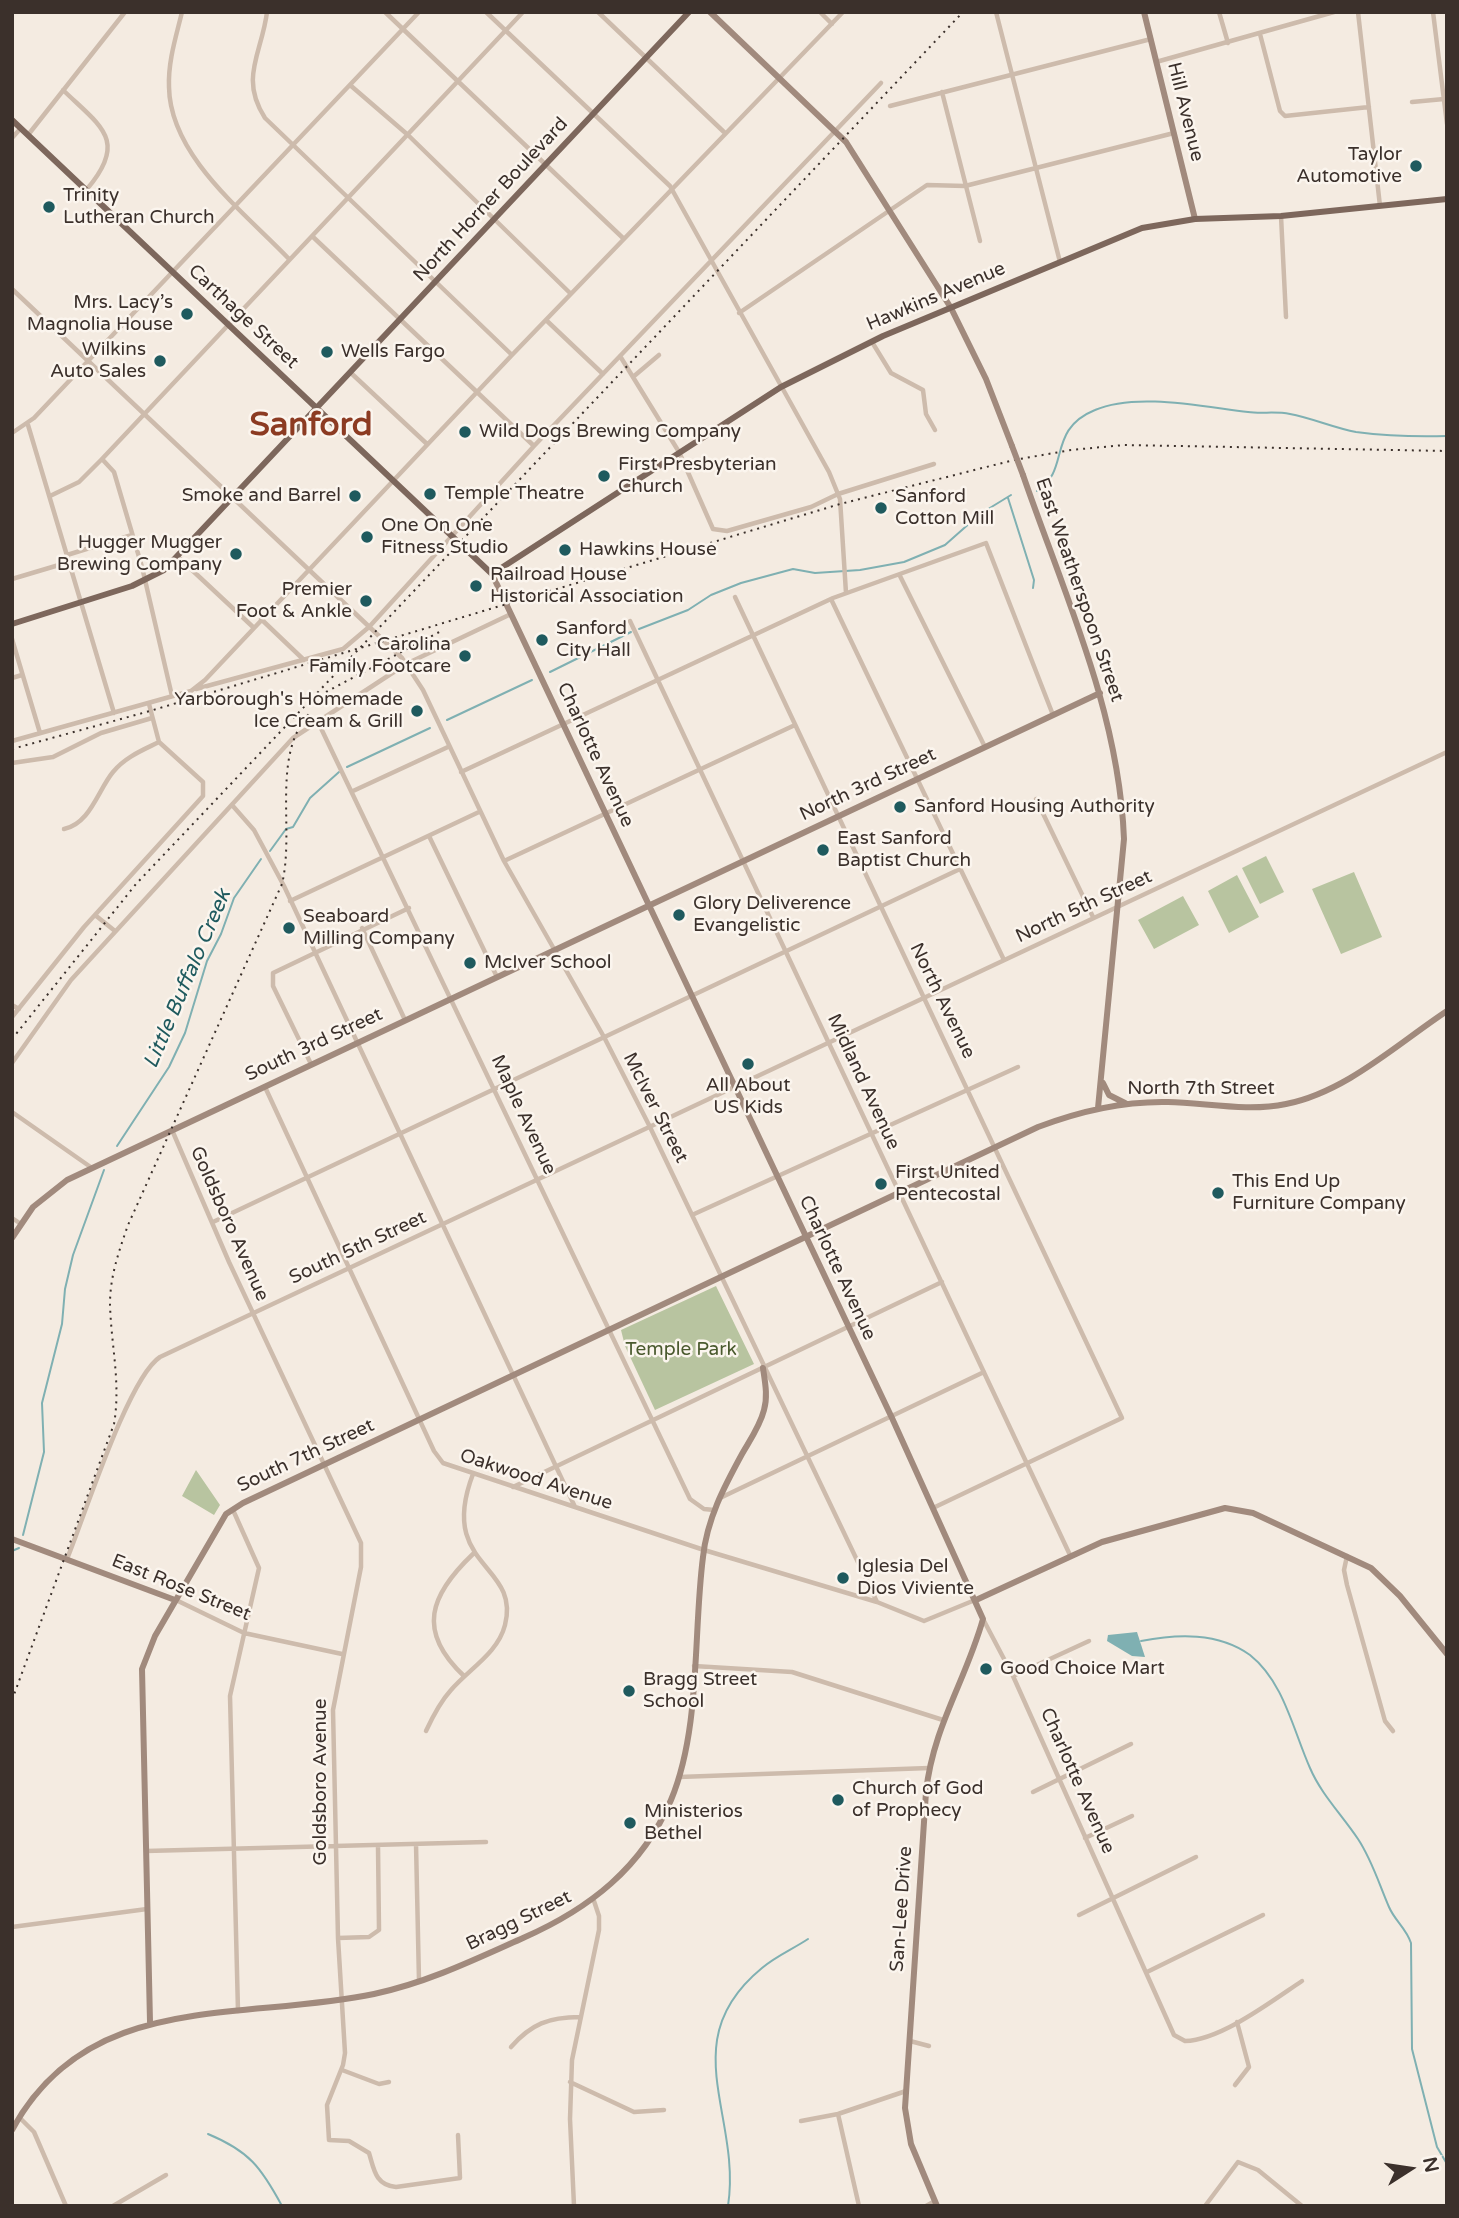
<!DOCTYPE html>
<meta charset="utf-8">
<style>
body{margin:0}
#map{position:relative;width:1459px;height:2218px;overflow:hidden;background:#f4ebe1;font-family:"Varela Round",sans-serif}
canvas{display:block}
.frame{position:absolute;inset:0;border:14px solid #3b302b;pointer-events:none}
.north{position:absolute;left:1375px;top:2134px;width:70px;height:70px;-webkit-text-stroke:5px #fbf5ee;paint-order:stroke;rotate:78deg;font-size:19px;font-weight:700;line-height:28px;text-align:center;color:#3b302b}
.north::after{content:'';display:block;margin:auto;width:24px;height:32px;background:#3b302b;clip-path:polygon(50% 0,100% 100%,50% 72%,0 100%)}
</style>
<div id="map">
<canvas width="1459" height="2218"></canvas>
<div class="frame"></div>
<div class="north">N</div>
</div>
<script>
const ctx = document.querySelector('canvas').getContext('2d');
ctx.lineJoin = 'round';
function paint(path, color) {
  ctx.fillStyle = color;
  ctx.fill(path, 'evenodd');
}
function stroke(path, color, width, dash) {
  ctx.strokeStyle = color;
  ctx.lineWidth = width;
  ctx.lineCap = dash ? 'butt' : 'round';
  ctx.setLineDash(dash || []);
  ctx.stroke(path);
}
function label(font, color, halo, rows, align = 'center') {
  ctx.font = font + ' "Varela Round",sans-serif';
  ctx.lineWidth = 5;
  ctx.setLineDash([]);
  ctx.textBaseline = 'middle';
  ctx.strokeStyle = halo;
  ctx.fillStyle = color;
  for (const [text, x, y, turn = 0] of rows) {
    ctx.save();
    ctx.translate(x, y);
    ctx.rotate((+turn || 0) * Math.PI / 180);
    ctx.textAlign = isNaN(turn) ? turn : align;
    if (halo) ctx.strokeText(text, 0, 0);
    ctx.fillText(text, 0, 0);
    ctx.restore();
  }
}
paint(new Path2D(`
 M1266 856 1284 892 1260 904 1242 868Z
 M1354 872 1382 937 1341 954 1312 889Z
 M1237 875 1259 917 1229 933 1208 891Z
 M1183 896 1199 925 1154 949 1138 920Z
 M716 1286 754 1364 655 1410 625 1346 621 1330Z
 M196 1470 220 1505 214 1515 182 1496Z`), '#b8c4a0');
paint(new Path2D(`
 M1137 1632 1145 1657 1132 1656 1107 1641 1108 1635Z`), '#7fb0b2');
stroke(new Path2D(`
 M1037 491C1071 470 1046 430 1095 410 1136 392 1204 407 1248 412 1262 414 1275 411 1290 414 1312 418 1334 428 1356 432 1387 436 1416 437 1447 436
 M1008 498 1034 580 1033 588
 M639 629 688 610 711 595 741 583 793 569 815 573 860 570 904 562 945 545 980 514 1011 495
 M550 672 631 632
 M447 720 532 680
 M347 767 430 728
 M270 851 286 829 293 827 310 798 339 772
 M117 1146 169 1067 185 1033 207 961 221 934 234 898 261 859
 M23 1535 44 1452 42 1403 62 1324 65 1289 73 1255 104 1170
 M12 1551 19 1548
 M1141 1641C1177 1634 1218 1632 1250 1655 1284 1682 1293 1730 1310 1768 1321 1794 1342 1815 1358 1839 1372 1860 1379 1884 1389 1907 1395 1921 1406 1928 1411 1943L1412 2049 1437 2147 1447 2164
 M208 2134C249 2151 261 2167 282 2206
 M728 2206C742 2115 673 2041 762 1968 776 1956 793 1949 808 1939`), '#7fb0b2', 2);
stroke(new Path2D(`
 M182 12C176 37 168 61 169 87 170 156 244 212 289 259
 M267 12C262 53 239 78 265 118L512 355
 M385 12 624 239
 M486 12 670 186 829 472 840 499 846 593
 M598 12 725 133
 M820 12 832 24
 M996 12 1060 262
 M1219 12 1228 43
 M1358 12 1380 206
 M1433 12 1447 124
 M1260 34 1280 111 1285 116 1369 107
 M1156 62 1334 12
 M350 85 408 135 571 294
 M63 90C100 126 129 140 87 189
 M942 92 980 241
 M1412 102 1444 99
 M890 106 1151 39
 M28 135 125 12
 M12 138 21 128
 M1281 216 1286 317
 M312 236 534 446
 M12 289 379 636 402 658 423 690 504 861 604 1037 649 1125 877 1602
 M739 313 927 185 965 186 1174 133
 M546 320 603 374
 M872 342 891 373 923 390 926 414 935 430
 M620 356 679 452 713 529 727 531 811 507 838 494 934 464
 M351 373 427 444
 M633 377 659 355
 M28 425 114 713
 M12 433 34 418 419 12
 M102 459 114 472 142 567 172 696
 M50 496 79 482 102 459 523 12
 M67 555 132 535
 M178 557 253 627
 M900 576 985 747
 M12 579 69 562
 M735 597 1122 1418 933 1508
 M831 599 1004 960
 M261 619 304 660
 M630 621 1070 1555
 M12 639 40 733
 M12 678 22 675
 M196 689 343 649 369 627 534 446 881 83
 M318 722 690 1499 704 1509 714 1510
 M12 741 191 691 205 680 512 355 843 12
 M12 763 53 757 101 733 152 718
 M461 772 833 598 986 543 1053 715
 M353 791 448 747
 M1036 799 1093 917
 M232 805 254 830 284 886 575 1507
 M64 829C90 824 98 790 113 772 125 757 143 750 159 742
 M429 836 497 977
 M504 861 795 725
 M290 901 479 812
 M95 915 115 931
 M362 928 405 1020
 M12 1005 19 1009
 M12 1017 84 927 203 796V782L159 742 149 704
 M12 1063 71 980 293 738 406 664 511 614
 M311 1064 273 986V973L409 908
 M265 1087 434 1451 443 1463 704 1550 877 1602 924 1621 975 1600
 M12 1112 92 1168
 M172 1130 229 1262 361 1543V1567L333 1710 338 1938 345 2053 343 2065 327 2105 329 2140 349 2141 369 2153C374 2169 375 2185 396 2187L460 2178 458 2135
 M692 1215 1018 1067
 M12 1218 21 1224
 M213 1222 960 869
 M513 1487 942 1282
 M720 1498 984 1372
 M233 1510 259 1568 230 1696 238 2011
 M1347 1556 1344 1570 1347 1585 1385 1721 1393 1731
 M67 1559C84 1518 128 1378 160 1357L1447 752
 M176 1600 244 1633 342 1654
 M983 1619 1013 1676 1174 2035 1185 2041C1221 2040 1272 2001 1302 1981
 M694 1666 792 1672 943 1720
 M464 1676C416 1631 430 1595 473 1554
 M1013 1676 1089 1641
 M426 1731C433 1716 440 1702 451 1690 469 1669 498 1653 505 1625 521 1563 437 1568 473 1474
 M679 1777 929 1768
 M1033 1792 1131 1744
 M1085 1838 1132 1816
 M416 1844 419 1981
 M146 1851 486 1842
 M1079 1915 1196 1857
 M12 1927 147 1909
 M338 1938 369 1937 379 1930 378 1846
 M1147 1972 1263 1915
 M910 2041 929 2046
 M511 2047C531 2024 549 2017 580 2017
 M342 2070 379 2084 389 2082
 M570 2082 634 2112 664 2110
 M1235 2085 1249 2067 1237 2022
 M838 2114 859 2206
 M20 2118 34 2132 66 2206
 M801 2121 838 2114 906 2091
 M113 2206 166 2175
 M574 2206 570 2119 572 2060 599 1930V1916L594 1901
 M926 2206 935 2201
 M1205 2206 1238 2162 1258 2170 1302 2206`), '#cdbbac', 4.5);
stroke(new Path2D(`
 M710 12 846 142 951 308 986 379 1012 446
 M1144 12 1195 219
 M1023 475C1064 594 1119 711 1124 839L1098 1108
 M492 574 892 1418 983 1619C966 1680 933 1727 926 1792L905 2108 911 2144 937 2206
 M1103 1083 1109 1095 1125 1103
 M12 1238 33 1207 67 1180 1100 693
 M12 1539 175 1600
 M976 1600 1102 1542 1225 1508 1253 1513 1371 1568 1400 1596 1447 1654
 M150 2022 142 1669 155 1636 226 1514 243 1503 1038 1127C1080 1111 1123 1101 1168 1102 1207 1103 1247 1112 1286 1104 1346 1092 1397 1044 1447 1011
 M12 2130C89 1989 241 2022 374 1994 426 1983 474 1960 523 1938 589 1909 642 1868 671 1800 701 1728 693 1634 703 1557 707 1519 724 1487 742 1454 750 1440 760 1426 764 1410 768 1396 765 1382 763 1368`), '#a18a7d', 6);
stroke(new Path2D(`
 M12 120 492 574 781 387 883 336 1142 228 1195 219 1281 216 1447 199
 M12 624 132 586 164 570 689 12`), '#7d675c', 6);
stroke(new Path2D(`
 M326 692 443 630
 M12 749 150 711 840 504 1014 460 1071 450 1124 445 1447 451
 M12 1039 136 884 963 12
 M12 1700 114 1424C121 1383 111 1345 110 1304 110 1276 119 1251 128 1225L282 884C295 830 271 756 309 714`), '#3b302b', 2, [2, 5]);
stroke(new Path2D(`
 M1012 446 1023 475`), '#a18a7d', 6);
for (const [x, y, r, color] of [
 [1416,166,7,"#1f5a5e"],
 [49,207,7,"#1f5a5e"],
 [187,314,7,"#1f5a5e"],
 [327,352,7,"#1f5a5e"],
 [160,361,7,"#1f5a5e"],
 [465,432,7,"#1f5a5e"],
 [604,476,7,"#1f5a5e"],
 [430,494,7,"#1f5a5e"],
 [355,496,7,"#1f5a5e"],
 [881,508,7,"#1f5a5e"],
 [367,537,7,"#1f5a5e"],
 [565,550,7,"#1f5a5e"],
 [236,554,7,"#1f5a5e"],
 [476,586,7,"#1f5a5e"],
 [366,601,7,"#1f5a5e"],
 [542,640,7,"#1f5a5e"],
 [465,656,7,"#1f5a5e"],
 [417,711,7,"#1f5a5e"],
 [900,807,7,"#1f5a5e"],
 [823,850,7,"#1f5a5e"],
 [679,915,7,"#1f5a5e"],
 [289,928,7,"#1f5a5e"],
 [470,963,7,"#1f5a5e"],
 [748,1064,7,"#1f5a5e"],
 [881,1184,7,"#1f5a5e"],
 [1218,1193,7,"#1f5a5e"],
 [843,1578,7,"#1f5a5e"],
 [986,1669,7,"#1f5a5e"],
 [629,1691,7,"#1f5a5e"],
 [838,1800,7,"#1f5a5e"],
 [630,1823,7,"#1f5a5e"]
]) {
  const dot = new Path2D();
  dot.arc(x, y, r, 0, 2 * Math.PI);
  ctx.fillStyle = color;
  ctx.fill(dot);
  stroke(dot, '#fbf5ee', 2.5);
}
label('19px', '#3b302b', '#fbf5ee', [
 ["Hill Avenue",1185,112,76],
 ["North Horner Boulevard",491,200,-47],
 ["Hawkins Avenue",936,297,-23],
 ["Carthage Street",243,317,43],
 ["East Weatherspoon Street",1079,590,71],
 ["Charlotte Avenue",595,755,65],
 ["North 3rd Street",868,785,-25],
 ["North 5th Street",1084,907,-25],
 ["North Avenue",942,1001,64],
 ["South 3rd Street",314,1045,-25],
 ["Midland Avenue",863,1082,65],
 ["North 7th Street",1201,1089],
 ["McIver Street",655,1108,63],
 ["Maple Avenue",523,1115,65],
 ["Goldsboro Avenue",229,1224,66],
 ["South 5th Street",358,1248,-25],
 ["Charlotte Avenue",837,1268,65],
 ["South 7th Street",306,1456,-25],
 ["Oakwood Avenue",536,1480,18],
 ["East Rose Street",181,1588,22],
 ["Charlotte Avenue",1077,1781,66],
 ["Goldsboro Avenue",321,1782,-90],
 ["San-Lee Drive",902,1909,-86],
 ["Bragg Street",519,1921,-26]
]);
label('19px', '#3b302b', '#fbf5ee', [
 ["Taylor",1402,155,"right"],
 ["Automotive",1402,177,"right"],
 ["Trinity",63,196],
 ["Lutheran Church",63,218],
 ["Mrs. Lacy’s",173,303,"right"],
 ["Magnolia House",173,325,"right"],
 ["Wilkins",146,350,"right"],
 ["Auto Sales",146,372,"right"],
 ["Wells Fargo",341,352],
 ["Wild Dogs Brewing Company",479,432],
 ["First Presbyterian",618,465],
 ["Church",618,487],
 ["Temple Theatre",444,494],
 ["Smoke and Barrel",341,496,"right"],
 ["Sanford",895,497],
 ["Cotton Mill",895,519],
 ["One On One",381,526],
 ["Fitness Studio",381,548],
 ["Hugger Mugger",222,543,"right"],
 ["Brewing Company",222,565,"right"],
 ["Hawkins House",579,550],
 ["Railroad House",490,575],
 ["Historical Association",490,597],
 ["Premier",352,590,"right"],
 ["Foot & Ankle",352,612,"right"],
 ["Sanford",556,629],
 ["City Hall",556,651],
 ["Carolina",451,645,"right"],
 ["Family Footcare",451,667,"right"],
 ["Yarborough's Homemade",403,700,"right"],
 ["Ice Cream & Grill",403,722,"right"],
 ["Sanford Housing Authority",914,807],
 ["East Sanford",837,839],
 ["Baptist Church",837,861],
 ["Glory Deliverence",693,904],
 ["Evangelistic",693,926],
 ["Seaboard",303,917],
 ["Milling Company",303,939],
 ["McIver School",484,963],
 ["All About",748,1086,"center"],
 ["US Kids",748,1108,"center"],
 ["First United",895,1173],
 ["Pentecostal",895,1195],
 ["This End Up",1232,1182],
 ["Furniture Company",1232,1204],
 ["Iglesia Del",857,1567],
 ["Dios Viviente",857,1589],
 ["Good Choice Mart",1000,1669],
 ["Bragg Street",643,1680],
 ["School",643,1702],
 ["Church of God",852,1789],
 ["of Prophecy",852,1811],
 ["Ministerios",644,1812],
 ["Bethel",644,1834]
], 'left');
label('19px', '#4a5a2e', '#fbf5ee', [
 ["Temple Park",681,1350]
]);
label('italic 21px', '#1f5a5e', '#fbf5ee', [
 ["Little Buffalo Creek",188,979,-67]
]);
label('bold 33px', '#8c3b22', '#fbf5ee', [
 ["Sanford",311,426]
]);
</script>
